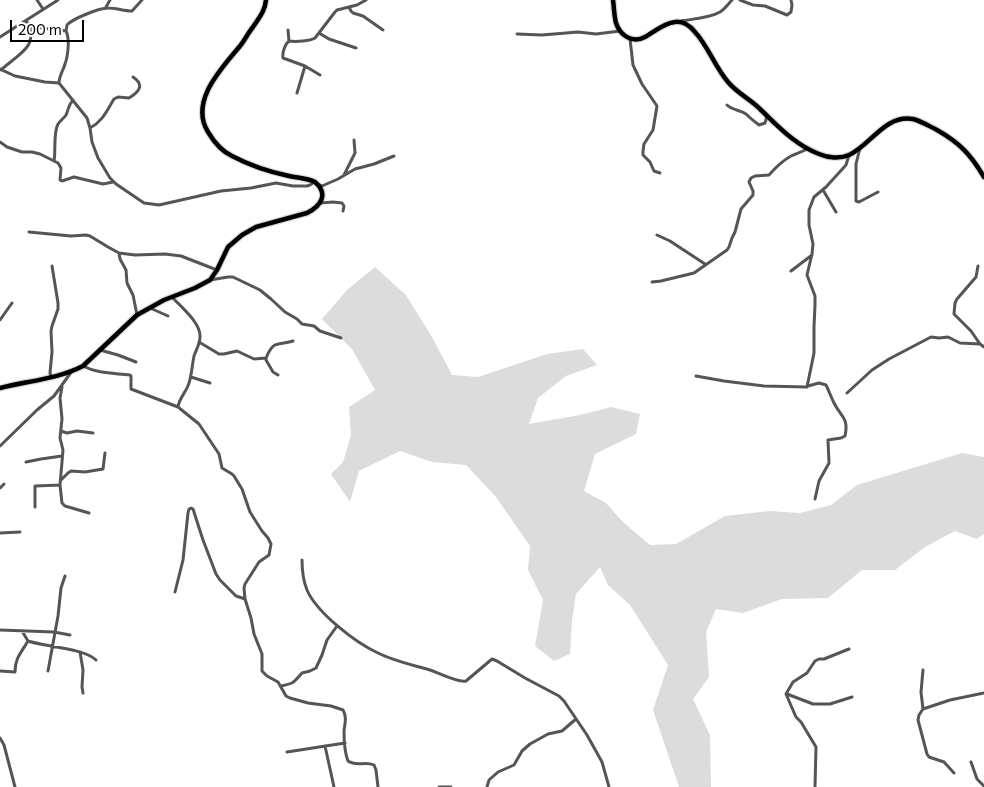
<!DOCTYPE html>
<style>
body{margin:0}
#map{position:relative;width:984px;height:787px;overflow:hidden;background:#fff;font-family:Commissioner,sans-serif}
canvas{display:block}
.scale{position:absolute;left:10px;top:20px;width:74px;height:22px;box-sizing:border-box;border:2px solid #000;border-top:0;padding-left:6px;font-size:15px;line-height:18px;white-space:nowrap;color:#000;-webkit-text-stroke:4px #fff;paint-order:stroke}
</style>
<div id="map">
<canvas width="984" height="787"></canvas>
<div class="scale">200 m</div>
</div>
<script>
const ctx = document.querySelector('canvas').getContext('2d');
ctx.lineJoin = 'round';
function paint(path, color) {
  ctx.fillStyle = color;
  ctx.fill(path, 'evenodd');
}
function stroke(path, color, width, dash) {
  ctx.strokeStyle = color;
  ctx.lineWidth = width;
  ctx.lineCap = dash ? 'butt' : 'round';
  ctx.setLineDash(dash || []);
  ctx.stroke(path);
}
paint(new Path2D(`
 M375 267 406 295 432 337 452 375 478 377 547 354 583 349 597 365 566 376 538 398 529 424 580 415 611 407 640 414 636 434 595 454 584 491 606 503 623 522 650 545 676 544 725 516 770 511 800 513 831 505 857 485 962 453 984 457V534L977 539 955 531 925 547 895 570H862L828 598 782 599 743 613 716 609 706 632 709 677 693 699 710 735 711 787H679L653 710 668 665 630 605 608 585 600 567 576 594 572 621 570 654 554 661 535 646 543 600 528 570 530 546 496 497 466 465 432 462 400 451 359 471 350 502 331 474 343 462 351 435 349 407 375 390 352 349 322 319 347 290Z`), '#dcdcdc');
const major = new Path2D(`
 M613 0C614 7 614 15 616 23 620 35 632 44 645 37 654 32 664 23 675 22 683 21 690 26 695 32 708 46 715 67 728 82 737 93 750 99 760 109 778 126 795 145 819 154 828 158 840 159 849 155 870 146 885 114 913 119 921 121 929 126 937 130 960 143 971 155 984 177
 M0 388C27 381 58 379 83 366L137 315 164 300 195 288 210 280 217 270 228 247 242 235 256 227 307 213C321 206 329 194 315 182 307 178 298 178 289 176 270 172 249 165 232 156 221 151 214 142 208 132 189 101 222 68 240 46 245 40 248 33 253 27 259 18 265 11 266 0`);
stroke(major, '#dbdbdb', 7);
stroke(new Path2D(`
 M37 0 43 9
 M740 0 753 5 765 6 787 15 791 12 792 5 791 0
 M106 7 110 0
 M349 7 351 11 353 13 363 16 383 30
 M25 21 58 0
 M681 21C692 19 710 18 720 12 725 9 728 4 732 0
 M288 30 289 41
 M66 31 67 25C72 19 99 8 108 8 116 8 124 11 132 11L142 0
 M319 33 329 39 356 48
 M517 34 542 35 578 32 596 34 620 31
 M0 37 25 21 34 27 66 31C70 39 68 56 65 64 63 71 59 76 59 83L87 118 90 128 92 142 98 158 110 178 116 184 144 203 159 205 221 191 251 188 276 183 293 186H307L310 185 314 182
 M630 39 633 65 642 84 657 106 653 130 644 144 643 151V155L650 162 654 171 660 173
 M0 69 15 76 45 82 59 83
 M1 70C9 62 28 51 30 41 32 36 30 31 30 25
 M320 75 305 66 283 58C282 53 285 44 289 41 296 42 310 41 315 38L335 12 337 10 357 5 366 0
 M297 93 305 66
 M727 105C732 110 740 110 746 114 750 118 755 122 759 125L765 123 767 116
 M90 128C103 121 107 110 114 99L118 97 129 98C139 92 145 85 133 77
 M0 142 7 147 22 152H32L40 154 58 163 61 168 60 180 62 181 74 177 103 184 113 182
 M860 148 856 164V201L859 202 878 192
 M54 161C56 151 53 133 58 124 60 121 64 118 66 115 69 109 67 107 73 100
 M344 175 355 153 354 140
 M319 185 322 186 338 179 355 169 374 164 394 156
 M823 190 836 212
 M320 203 333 202 342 203 344 206 343 211
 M29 232 71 236 86 235 90 236 108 247 119 253 120 259 126 270 127 283 133 295 137 315
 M657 235 670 241 705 264
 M119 253 135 255 165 254 181 256 217 270
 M978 266 976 277 957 299 955 303 954 314 971 331 980 344 984 347
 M791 271 812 255
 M210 280 228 277H233L260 290 271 299 285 312 297 319 302 324 314 326 320 331 341 338
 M652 282 661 281 694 273 727 250 729 247 732 238 735 232 741 209 753 195V191L749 182 751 178 755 176 769 175C776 167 782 161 791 156 797 153 802 152 807 149
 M172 297C181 307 201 323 200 337 200 344 196 350 194 356 192 365 192 374 189 383 187 391 179 398 178 407L199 424 219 454 222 468 232 474 234 476 242 489 250 512 262 531 268 538 271 544 269 555 259 562 245 584 244 588 245 599 251 618 254 634 262 654V671L267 676 278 682 286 696 290 698 308 703 331 706 343 710C347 717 345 723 344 731 344 741 344 751 348 761 356 767 365 761 374 765L376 770 378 787
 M150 308 168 316
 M0 320 12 303
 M199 342 219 354H224L237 351 254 359 266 358
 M100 350 118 355 136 362
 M83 366C98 374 114 373 130 375L131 376V389L178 407
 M278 375 273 372 266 360V358C274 339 278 346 293 341
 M696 376 724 381 764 386 807 387 814 353V327L815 305V296L807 275 812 254 813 244 809 225V210L814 197 826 187 846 165 849 155
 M51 377 50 373 52 352 51 331 52 326 58 309V303L52 266
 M191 377 210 383
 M808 386 819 383 826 385C829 391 831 397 834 403 841 417 849 418 845 436L841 438 828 440 829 463 819 481 815 499
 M62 387 60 398 62 419 60 438 63 450 60 485 62 503 65 506 89 513
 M847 393 872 370 889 359 931 337 939 338 948 337 960 343 980 344
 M61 431 67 433 77 431 93 433
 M0 446 37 410 54 396 72 371
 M26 462 41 459 62 456
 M61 480 68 473 71 471 85 472 103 469 105 453
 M0 488 4 484
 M35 507V486L60 485
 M0 533 20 532
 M302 560C302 571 303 580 307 590 317 613 356 643 378 653 394 661 413 665 430 670 439 673 458 683 466 681L492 659 497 661 525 678 559 696 564 701 587 735 602 762 609 787
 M175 592 183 560 188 513 189 509 191 508 193 509 203 540 216 574 220 580 236 596 245 599
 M0 630 54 632 70 635
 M22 631 28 641C45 647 84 648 96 660
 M80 652 83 670 82 687 83 693
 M923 670 921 692 923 709 919 715 918 720 927 754 929 757 944 762 954 773
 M0 671 15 672C15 658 21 653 28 641
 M48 671 58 616 61 588 65 576
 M281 686C295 683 293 683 302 673L310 671 316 668 322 655 327 640 337 626
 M787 694 813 704H830L852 697
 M923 709 950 700 984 693
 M0 738 4 745 15 787
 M325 746 334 787
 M287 752 345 743
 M971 762 977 779 984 786
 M439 787H451
 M487 787 489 780 498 772 514 765 522 751 530 744 548 734 562 731 576 719
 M815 787 816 747 801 722 796 717 786 694 793 682 807 673 815 661 819 659H824L849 649`), '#555', 3);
stroke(major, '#000', 4.5);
</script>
